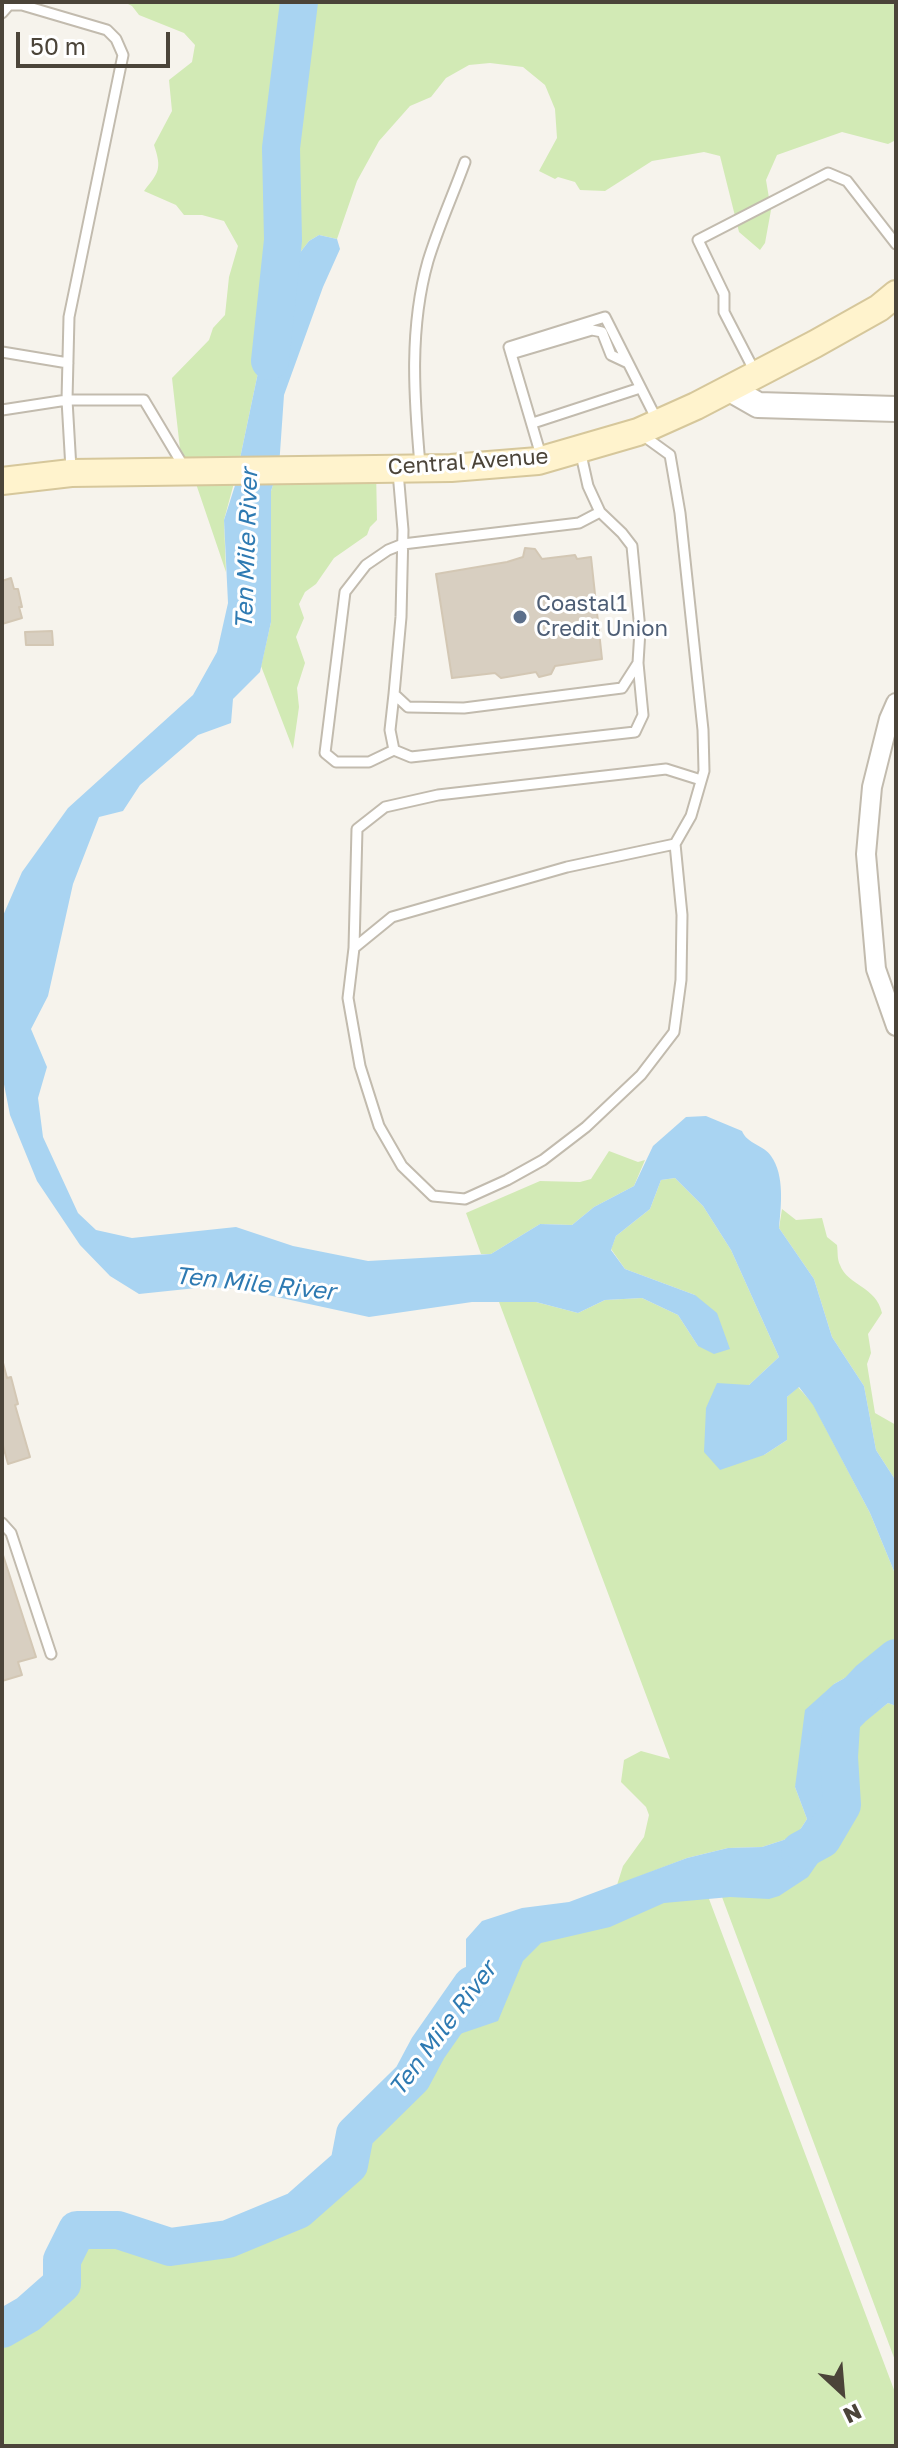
<!DOCTYPE html>
<style>
body{margin:0}
#map{position:relative;width:898px;height:2448px;overflow:hidden;background:#f6f3ec;font-family:"Golos Text",sans-serif}
canvas{display:block}
.frame{position:absolute;inset:0;border:4px solid #4b4439;pointer-events:none}
.north{position:absolute;left:802px;top:2352px;width:80px;height:80px;-webkit-text-stroke:6px #fff;paint-order:stroke;rotate:154deg;font-size:22px;font-weight:700;line-height:32px;text-align:center;color:#4b4439}
.north::after{content:'';display:block;margin:auto;width:28px;height:36px;background:#4b4439;clip-path:polygon(50% 0,100% 100%,50% 72%,0 100%)}
.scale{position:absolute;left:16px;top:32px;width:154px;height:36px;box-sizing:border-box;border:4px solid #4b4439;border-top:0;padding-left:10px;font-size:24px;line-height:28px;white-space:nowrap;color:#4b4439;-webkit-text-stroke:6px #fff;paint-order:stroke}
</style>
<div id="map">
<canvas width="898" height="2448"></canvas>
<div class="frame"></div>
<div class="north">N</div>
<div class="scale">50 m</div>
</div>
<script>
const ctx = document.querySelector('canvas').getContext('2d');
ctx.lineJoin = 'round';
function paint(path, color) {
  ctx.fillStyle = color;
  ctx.fill(path, 'evenodd');
}
function stroke(path, color, width, dash) {
  ctx.strokeStyle = color;
  ctx.lineWidth = width;
  ctx.lineCap = dash ? 'butt' : 'round';
  ctx.setLineDash(dash || []);
  ctx.stroke(path);
}
function label(font, color, halo, rows, align = 'center') {
  ctx.font = font + ' "Golos Text",sans-serif';
  ctx.lineWidth = 6;
  ctx.setLineDash([]);
  ctx.textBaseline = 'middle';
  ctx.strokeStyle = halo;
  ctx.fillStyle = color;
  for (const [text, x, y, turn = 0] of rows) {
    ctx.save();
    ctx.translate(x, y);
    ctx.rotate((+turn || 0) * Math.PI / 180);
    ctx.textAlign = isNaN(turn) ? turn : align;
    if (halo) ctx.strokeText(text, 0, 0);
    ctx.fillText(text, 0, 0);
    ctx.restore();
  }
}
paint(new Path2D(`
 M124 2H896V140L888 144 842 132 777 155 766 180 771 210 765 243 760 250 739 232 720 156 704 152 652 161 605 191 580 190 575 182 558 177 555 179 539 171 557 138 555 109 545 85 523 67 490 63 469 65 446 78 431 97 410 106 379 141 357 181 337 239 319 235 309 241 292 263 265 339 238 468 224 520 226 572 191 469 180 449 172 378 209 340 213 328 225 315 229 277 238 246 224 221 202 215H184L176 205 144 191C159 172 162 169 154 145L172 111 169 80 192 62 195 45 184 33 139 15 132 6Z
 M279 467 376 468 377 520 370 527 367 535 334 558 316 584 305 592 299 604 304 618 296 637 305 663 297 688 299 707 293 749 261 666 271 622V491Z
 M609 1151 638 1162 645 1160 634 1186 594 1207 572 1225 540 1224 491 1254H481L466 1213 540 1181 580 1182 591 1179Z
 M675 1178 703 1206 731 1250 779 1357 749 1385 764 1455 787 1440V1397L798 1387 813 1404 870 1513 896 1576V1649L834 1684 795 1787 807 1819 796 1836 762 1847 728 1848 687 1858 617 1885 623 1866 644 1837 649 1815 646 1807 621 1782 624 1760 641 1751 670 1759 499 1302H536L578 1313 605 1300 642 1298 678 1315 698 1346 695 1295 625 1269 611 1249 616 1236 650 1209 661 1180Z
 M782 1209 796 1220 822 1218 827 1237 837 1245C838 1252 837 1259 840 1265 848 1286 876 1286 882 1313L868 1334 871 1353 867 1364 875 1413 896 1425V1481L876 1450 864 1386 832 1337 814 1279 779 1228Z
 M888 1703 896 1706V2363L722 1897H730L833 1841C836 1812 837 1762 851 1737 858 1723 876 1713 888 1703Z
 M703 1883 896 2395V2446H2V2329L28 2314 61 2284 62 2260 77 2230H118L171 2247 228 2239 298 2210 349 2166 355 2134 412 2078 428 2048 458 2003 493 1959Z`), '#d2eab5');
paint(new Path2D(`
 M319 235 337 239 340 249 323 287 284 395 279 467 271 491V622L260 672 233 699 231 723 198 735 140 785 123 811 99 817 73 884 48 996 31 1029 47 1067 38 1098 43 1137 78 1213 96 1230 132 1238 236 1227 293 1246 368 1261 491 1254 540 1224 572 1225 594 1207 634 1186 653 1146 686 1117 706 1116 742 1131C747 1144 764 1145 771 1156 785 1175 781 1207 779 1228L814 1279 832 1337 864 1386 876 1450 896 1481V1576L870 1513 813 1405 799 1387 787 1397V1440L764 1455 720 1470 704 1452 706 1408 717 1383 749 1385 779 1357 731 1250 703 1206 675 1178 661 1180 650 1209 616 1236 611 1250 625 1269 695 1295 717 1313 730 1349 714 1354 698 1346 678 1315 642 1298 605 1300 578 1313 536 1302H472L369 1317 240 1289 206 1287 139 1294 110 1276 80 1245 37 1181 10 1115 2 1074V918L22 872 68 808 193 695 217 652 228 603 224 520 239 473 238 468 265 339 283 285 292 263 309 241Z
 M896 1649V1706L888 1703 866 1721 851 1736 841 1769 833 1841 808 1877 779 1896 769 1899 730 1897 664 1903 610 1927 541 1943 523 1961 498 2021 451 2037 443 2027 439 2001 466 1971V1939L482 1921 522 1908 569 1902 687 1858 728 1848 762 1847 796 1836 807 1819 795 1787 805 1710 834 1684Z`), '#a9d4f2');
stroke(new Path2D(`
 M270 361 283 240 281 148 299 2
 M800 1851 822 1839 842 1805 839 1757 842 1709 869 1680 896 1658
 M2 2329 28 2314 62 2284V2260L77 2230H118L170 2247 228 2239 298 2210 349 2165 355 2134 412 2078 428 2048 472 1985`), '#a9d4f2', 38);
const building = new Path2D(`
 M525 548 535 549 542 559 575 555 577 559 591 557 602 659 555 666 551 674 539 677 536 672 501 678 495 673 452 678 436 574 507 562 523 557Z
 M11 578 14 589H18L22 607H19L22 618 2 624V581Z
 M52 631 53 645H26L25 632Z
 M2 1359 7 1378 11 1377 18 1404 15 1405 30 1457 8 1464 2 1442Z
 M2 1552 36 1657 18 1662 22 1675 2 1681Z`);
paint(building, '#d8cfc1');
stroke(building, '#d3c7b4', 2);
const service = new Path2D(`
 M2 13 9 5H22L107 30 116 39 123 55 69 317 67 400 71 469
 M2 352 68 363
 M511 354 592 330 602 332 611 355 628 363
 M755 372 724 312V294L698 240 828 173 847 181 896 244
 M2 410 67 400H144L184 467
 M533 423 640 388
 M641 434 670 455 680 513 703 730 704 771 691 816 675 844 682 915 681 980 674 1032 641 1075 586 1127 543 1160 507 1180 465 1199 433 1196 402 1166 379 1126 360 1066 348 998 354 948 392 917 567 867 675 844
 M542 459 509 347 605 317 657 420
 M420 465C414 397 409 328 428 261 438 228 453 195 465 162
 M398 472 403 530 401 617 394 694 408 707 464 708 622 688 638 663 640 630 632 546 622 533 600 512 588 486 580 450
 M600 512 579 523 403 544 388 550 366 565 345 592 325 753 336 762H369L394 750 411 757 635 732 643 715 638 663
 M394 694 390 730 394 750
 M354 948 357 829 385 807 438 795 666 769 701 780
 M2 1523 11 1533 51 1654`);
const minor = new Path2D(`
 M896 703 889 719 872 787 866 854 876 969 896 1026`);
const tertiary = new Path2D(`
 M730 389 758 405 896 409`);
const secondary = new Path2D(`
 M2 481 71 473 451 468 538 461 638 432 696 406 815 344 879 308 896 294`);
stroke(service, '#c2bbae', 13);
stroke(minor, '#c2bbae', 22);
stroke(tertiary, '#c2bbae', 28);
stroke(secondary, '#d6c79b', 30);
stroke(service, '#fff', 9);
stroke(minor, '#fff', 18);
stroke(tertiary, '#fff', 24);
stroke(secondary, '#fff3cd', 26);
for (const [x, y, r, color] of [
 [520,617,8,"#5c6f8a"]
]) {
  const dot = new Path2D();
  dot.arc(x, y, r, 0, 2 * Math.PI);
  ctx.fillStyle = color;
  ctx.fill(dot);
  stroke(dot, '#fff', 3);
}
label('22px', '#4b4439', '#fff', [
 ["Central Avenue",468,462,-4]
]);
label('22px', '#4e5e75', '#fff', [
 ["Coastal1",536,604],
 ["Credit Union",536,629]
], 'left');
label('italic 24px', '#2e7ab2', '#fff', [
 ["Ten Mile River",247,549,-88],
 ["Ten Mile River",255,1284,6],
 ["Ten Mile River",443,2029,-53]
]);
</script>
